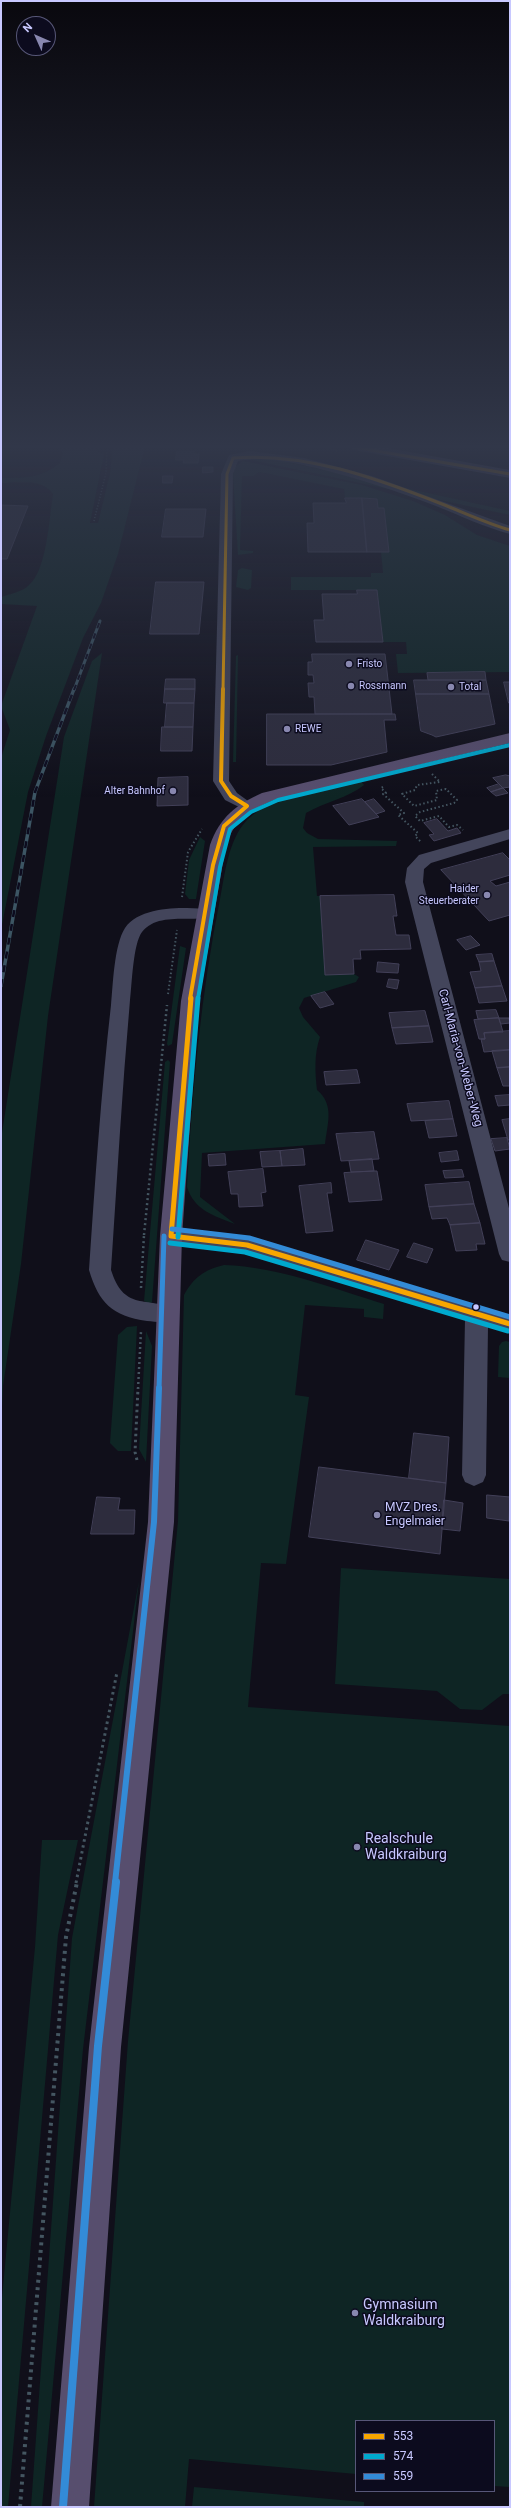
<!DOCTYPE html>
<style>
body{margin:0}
#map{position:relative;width:511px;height:2508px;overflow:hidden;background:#100f1a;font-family:Roboto,sans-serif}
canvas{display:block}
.frame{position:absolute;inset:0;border:2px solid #c8c8ff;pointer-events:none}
.legend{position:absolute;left:355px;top:2420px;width:140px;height:72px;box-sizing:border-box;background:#0c0b1e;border:1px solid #575778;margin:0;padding:5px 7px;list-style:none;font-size:12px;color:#c8c8ff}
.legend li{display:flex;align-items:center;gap:8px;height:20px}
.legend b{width:20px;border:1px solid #575778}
.north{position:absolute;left:16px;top:16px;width:40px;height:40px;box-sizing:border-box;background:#0c0b1e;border:1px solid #575778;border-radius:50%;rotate:315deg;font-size:11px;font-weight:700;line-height:16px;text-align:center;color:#c8c8ff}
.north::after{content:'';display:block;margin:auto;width:14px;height:18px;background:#8887af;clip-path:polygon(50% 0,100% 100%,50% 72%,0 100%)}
</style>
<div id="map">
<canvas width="511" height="2508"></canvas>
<div class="frame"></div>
<ul class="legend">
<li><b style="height:5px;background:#f7a600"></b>553</li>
<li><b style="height:5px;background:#00a9ce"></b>574</li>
<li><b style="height:5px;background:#338bd7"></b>559</li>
</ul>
<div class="north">N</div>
</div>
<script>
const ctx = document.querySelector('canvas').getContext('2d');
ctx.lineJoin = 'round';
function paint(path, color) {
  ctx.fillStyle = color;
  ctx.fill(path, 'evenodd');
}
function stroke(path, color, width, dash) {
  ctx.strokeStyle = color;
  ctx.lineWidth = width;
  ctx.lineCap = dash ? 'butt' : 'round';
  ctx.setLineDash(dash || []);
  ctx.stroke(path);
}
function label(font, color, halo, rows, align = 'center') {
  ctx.font = font + ' Roboto,sans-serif';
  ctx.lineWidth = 3;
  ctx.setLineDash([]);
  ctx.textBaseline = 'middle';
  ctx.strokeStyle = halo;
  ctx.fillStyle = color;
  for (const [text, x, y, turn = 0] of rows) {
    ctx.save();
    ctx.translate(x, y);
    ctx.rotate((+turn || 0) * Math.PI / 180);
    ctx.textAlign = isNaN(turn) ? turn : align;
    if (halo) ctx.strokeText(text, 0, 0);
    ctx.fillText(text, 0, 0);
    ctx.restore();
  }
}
paint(new Path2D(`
 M57 446H101L98 452 104 454 90 523H98L110 473 113 446H145L118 554 101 603 83 638 46 736 28 792 1 930V758L10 730 1 706 37 606 1 604V597C10 594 22 592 29 585 47 570 49 518 53 494 42 478 19 483 1 483V478C25 478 41 478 60 463L63 453Z
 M247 459 278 460 510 511V515Z
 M243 461 362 485 413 501 445 515 477 535 510 546V672L398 673 396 654H407L406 642H383L377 590H291V577H371V573H383L381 552H389L384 508H378L377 499 345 498 344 489 259 472 254 476H242L240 550 253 551V553L238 555 233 475 235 467Z
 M242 568 252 570 251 588 248 590 236 587 238 570Z
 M102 653 48 1016 21 1264 3 1386 1 1428V1139L64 737 92 661Z
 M238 655 236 762H233L236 656Z
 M359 779 364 785C348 798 325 802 306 813L303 828 307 833 318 839 397 841 396 846 313 847 317 896H320L325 974H354L359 977 356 982 304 998 299 1008 303 1017 320 1037C314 1054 315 1072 317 1090 335 1105 327 1124 325 1144L202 1153 200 1197 235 1224C214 1216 194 1210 187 1187 192 1091 201 994 220 899 225 874 228 840 247 820 275 793 323 788 359 779Z
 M200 837 205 841 196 899H189L185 894 189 860Z
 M180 946 186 948 172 1044 168 1046 167 1044Z
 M168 1060 170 1062 152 1302 150 1304 144 1301 165 1062Z
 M224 1265C279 1267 332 1288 384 1304L383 1319 364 1317V1309L305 1305 295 1395 309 1397 286 1564 261 1563 248 1707 510 1726V2487L494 2486V2421H356V2474L189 2459 185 2507H94L128 2041 178 1521 184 1295C194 1277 204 1270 224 1265Z
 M137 1326 131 1451H118L110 1443 118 1335 127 1327Z
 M146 1331 152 1346 146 1462 139 1449Z
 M506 1341 510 1342V1378L498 1377 499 1346 502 1342Z
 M341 1568 510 1579V1694H503L482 1710 460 1709 437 1691 335 1684Z
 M139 1581 83 2049 42 2507H31L72 1938Z
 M42 1840H78L58 1935 8 2507H1V2308L35 1947Z
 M194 2487 364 2502V2507H192Z`), '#0e2524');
const building = new Path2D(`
 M177 451H194V454H199L198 463H183L184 460H176Z
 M203 467H213V472L203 473Z
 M163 476H173L172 483H163Z
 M345 498H362L367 552H308L307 523H314L313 503H346Z
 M362 498 377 499 378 508H384L389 552H367Z
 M1 505 28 506 7 559H1Z
 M166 509H206L203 537H162Z
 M156 582H204L199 634H150Z
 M357 590H377L383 642H316L314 620H324L322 594H357Z
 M312 654H385L392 714H315L314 697H309L308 683H314L313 675H308V662H312Z
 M485 672 486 680H428L427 673Z
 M166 679H195V689H165Z
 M414 680H486L489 694H416Z
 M504 682H510V703H509Z
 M165 689H195L194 703H164Z
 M416 694H489L495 724 436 737 432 735 421 731Z
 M167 703H194L193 727H165Z
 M267 714H395L396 720H384L387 752 331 765H267Z
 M162 727H193L192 751H161Z
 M506 775 510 776V787L503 788 493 778Z
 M188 777V805L157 806 158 778Z
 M499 784 503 788 491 792 487 788Z
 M503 788 508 793 496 796 491 792Z
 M362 799 379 817 349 825 333 806Z
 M374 799 385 811 376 814 365 802Z
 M437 819 448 831 457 828 461 833 434 841 429 835 434 834 424 823Z
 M503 853 510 860V875L490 881 496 886 510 882V915L489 921 441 870Z
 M394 895 397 916H393L396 935H409L411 949 360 950 361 959H353L354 974 325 975 320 896Z
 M471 936 480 945 466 950 457 940Z
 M492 954 494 961 479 962 476 955Z
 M494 961 502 986 475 988 470 972 481 971 479 962Z
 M378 962 399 964 398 973 377 972Z
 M389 979 399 980 397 989 387 987Z
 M502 986 507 1001 479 1003 475 988Z
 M325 992 334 1004 320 1008 311 996Z
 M496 1010 499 1018 478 1019 476 1011Z
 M425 1011 429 1026 392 1028 389 1013Z
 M499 1018 503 1032 484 1033 485 1039H479L474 1020Z
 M499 1018H509L510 1023 501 1024Z
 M429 1026 433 1042 396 1044 392 1028Z
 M510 1031V1050L484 1052 481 1039H485L484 1033Z
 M510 1050V1067L497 1068 492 1051Z
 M510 1067V1086H503L497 1068Z
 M357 1070 360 1083 326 1085 324 1072Z
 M510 1095V1105L498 1106 495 1096Z
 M449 1101 453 1119 411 1121 407 1104Z
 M453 1119 457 1136 429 1138 425 1121Z
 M510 1119V1140H508L502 1120Z
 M374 1132 379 1159 341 1161 336 1134Z
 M507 1138 510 1149 495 1151 491 1139Z
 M303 1149 305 1165 282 1166 280 1151Z
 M280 1151 282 1166 262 1167 260 1152Z
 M457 1151 459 1160 441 1162 439 1153Z
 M225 1154 226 1165 209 1166 208 1155Z
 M372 1159 374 1171 351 1172 349 1161Z
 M263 1169 266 1192 261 1193 263 1206 239 1207 238 1194H231L228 1172Z
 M462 1170 464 1177 445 1178 443 1171Z
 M374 1171H377L382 1200 349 1202 344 1173Z
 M469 1182 474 1204 429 1207 425 1185Z
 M331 1183 332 1193H327L333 1231 306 1233 299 1186Z
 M474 1204 480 1223 450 1225 447 1218 432 1219 429 1207Z
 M480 1223 485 1244H476L477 1250 456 1251 450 1225Z
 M366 1240 399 1250 389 1270 357 1260Z
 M414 1243 433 1249 427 1263 407 1257Z
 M414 1433 449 1437 446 1483 409 1478Z
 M319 1467 446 1483 440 1554 309 1537Z
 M487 1495 510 1497 509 1521 487 1518Z
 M97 1497 120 1498 118 1510H135L134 1534H91Z
 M444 1500 463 1503 460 1531 442 1529Z`);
paint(building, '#2d2c3d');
stroke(building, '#424058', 1);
stroke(new Path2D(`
 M319 446 338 451
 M94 521 106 473 107 446`), '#445661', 1.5, [1, 2]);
stroke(new Path2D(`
 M432 774 440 782 417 785 415 790 402 794 414 806 437 800 436 791 446 789 457 800 454 803 420 812 415 816 420 821 439 816 449 827 457 825 463 830
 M383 787 381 788 386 793 383 794 404 813 398 815 418 833 415 836 421 842
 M182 897 188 852 202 829
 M168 994 177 930`), '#445661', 2, [1.5, 2.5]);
stroke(new Path2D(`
 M144 1235 167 1005
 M141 1288 144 1235
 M138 1389 141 1331`), '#445661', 2.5, [2, 3]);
stroke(new Path2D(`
 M137 1460 135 1452 138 1388
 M76 1883 117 1672`), '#445661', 3, [2.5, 3.5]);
stroke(new Path2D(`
 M20 2507 66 1937 77 1882`), '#445661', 4, [3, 4.5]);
paint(new Path2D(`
 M250 451 304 458 372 476 510 526V534C484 527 461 516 436 506 397 491 357 478 316 468 291 462 264 456 238 461L233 474 229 781 237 793 255 806 247 811 225 800 213 781 221 474 229 455Z
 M510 829V839L431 863 424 869 423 882 510 1212V1262L502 1260 499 1254 405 882 407 868 419 855Z
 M187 908 211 909 214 913 211 917C191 922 157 912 142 932 133 944 132 984 130 1000 122 1090 117 1180 111 1270 124 1310 143 1297 175 1308L178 1314 175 1320C166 1323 157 1322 147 1321 112 1316 99 1303 89 1270 95 1182 101 1093 111 1005 113 985 114 945 125 928 137 910 167 908 187 908Z
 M171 1228 247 1237 510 1315V1333L488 1326 486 1475 483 1482 474 1486 465 1482 462 1475 465 1319 247 1253 163 1242 160 1236 163 1230Z`), '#43455b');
paint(new Path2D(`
 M348 446H376L510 470V478L354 450Z
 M510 733V743L274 800C248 811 236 818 226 845L199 1001 182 1236 174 1522 121 2047 89 2507H51L89 2047 148 1522 160 1236 181 1001 210 845C220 817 236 805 262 793Z`), '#574e6e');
const railFar1 = new Path2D(`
 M74 690 100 621`);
const rail = new Path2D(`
 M1 986 35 792 74 689`);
stroke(railFar1, '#3c5563', 3);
stroke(rail, '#3c5563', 3.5);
stroke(railFar1, '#0c0b1e', 2, [5.5]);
stroke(rail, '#0c0b1e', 2.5, [7]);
stroke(new Path2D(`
 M354 447 510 474
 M223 690 227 474 233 458C305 452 376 478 442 504 465 513 486 523 510 530`), '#f7a600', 3);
stroke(new Path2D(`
 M223 689 221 781 231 796 247 806
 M190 999 213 865 224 826 247 806`), '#f7a600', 4);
stroke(new Path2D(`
 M171 1236 191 998
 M171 1236 247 1245 510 1324`), '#f7a600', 5);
stroke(new Path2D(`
 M198 999 220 867 230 829 251 812 278 800 510 745`), '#00a9ce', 4);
stroke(new Path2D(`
 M178 1237 198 998
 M170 1243 245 1252 508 1331`), '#00a9ce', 5);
stroke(new Path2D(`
 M172 1229 249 1238 510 1317
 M159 1389 164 1236`), '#338bd7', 5);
stroke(new Path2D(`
 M115 1883 154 1522 159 1388`), '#338bd7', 6);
stroke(new Path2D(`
 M63 2507 98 2046 116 1882`), '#338bd7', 8);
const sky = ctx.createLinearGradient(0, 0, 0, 798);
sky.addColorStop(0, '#09080e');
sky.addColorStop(0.56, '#313749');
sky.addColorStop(1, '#31374900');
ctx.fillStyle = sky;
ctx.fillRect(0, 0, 511, 798);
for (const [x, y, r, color] of [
 [349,664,4,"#8887af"],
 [351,686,4,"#8887af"],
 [451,687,4,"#8887af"],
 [287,729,4,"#8887af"],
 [173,791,4,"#8887af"],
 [487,895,4,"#8887af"],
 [476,1307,3.5,"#c8c8ff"],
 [377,1515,4,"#8887af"],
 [357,1847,4,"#8887af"],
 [355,2313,4,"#8887af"]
]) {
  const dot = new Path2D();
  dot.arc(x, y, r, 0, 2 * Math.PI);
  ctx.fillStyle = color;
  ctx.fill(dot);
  stroke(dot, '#0c0b1e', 1.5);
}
label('10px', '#c8c8ff', '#0c0b1e', [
 ["Fristo",357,664],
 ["Rossmann",359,686],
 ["Total",459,687],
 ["REWE",295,729],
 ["Alter Bahnhof",165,791,"right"],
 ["Haider",479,889,"right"],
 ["Steuerberater",479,901,"right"]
], 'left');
label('12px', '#c8c8ff', '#0c0b1e', [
 ["Carl-Maria-von-Weber-Weg",460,1058,75]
]);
label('12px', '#c8c8ff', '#0c0b1e', [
 ["MVZ Dres.",385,1508],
 ["Engelmaier",385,1522]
], 'left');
label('14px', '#c8c8ff', '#0c0b1e', [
 ["Realschule",365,1839],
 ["Waldkraiburg",365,1855],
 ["Gymnasium",363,2305],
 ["Waldkraiburg",363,2321]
], 'left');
</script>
